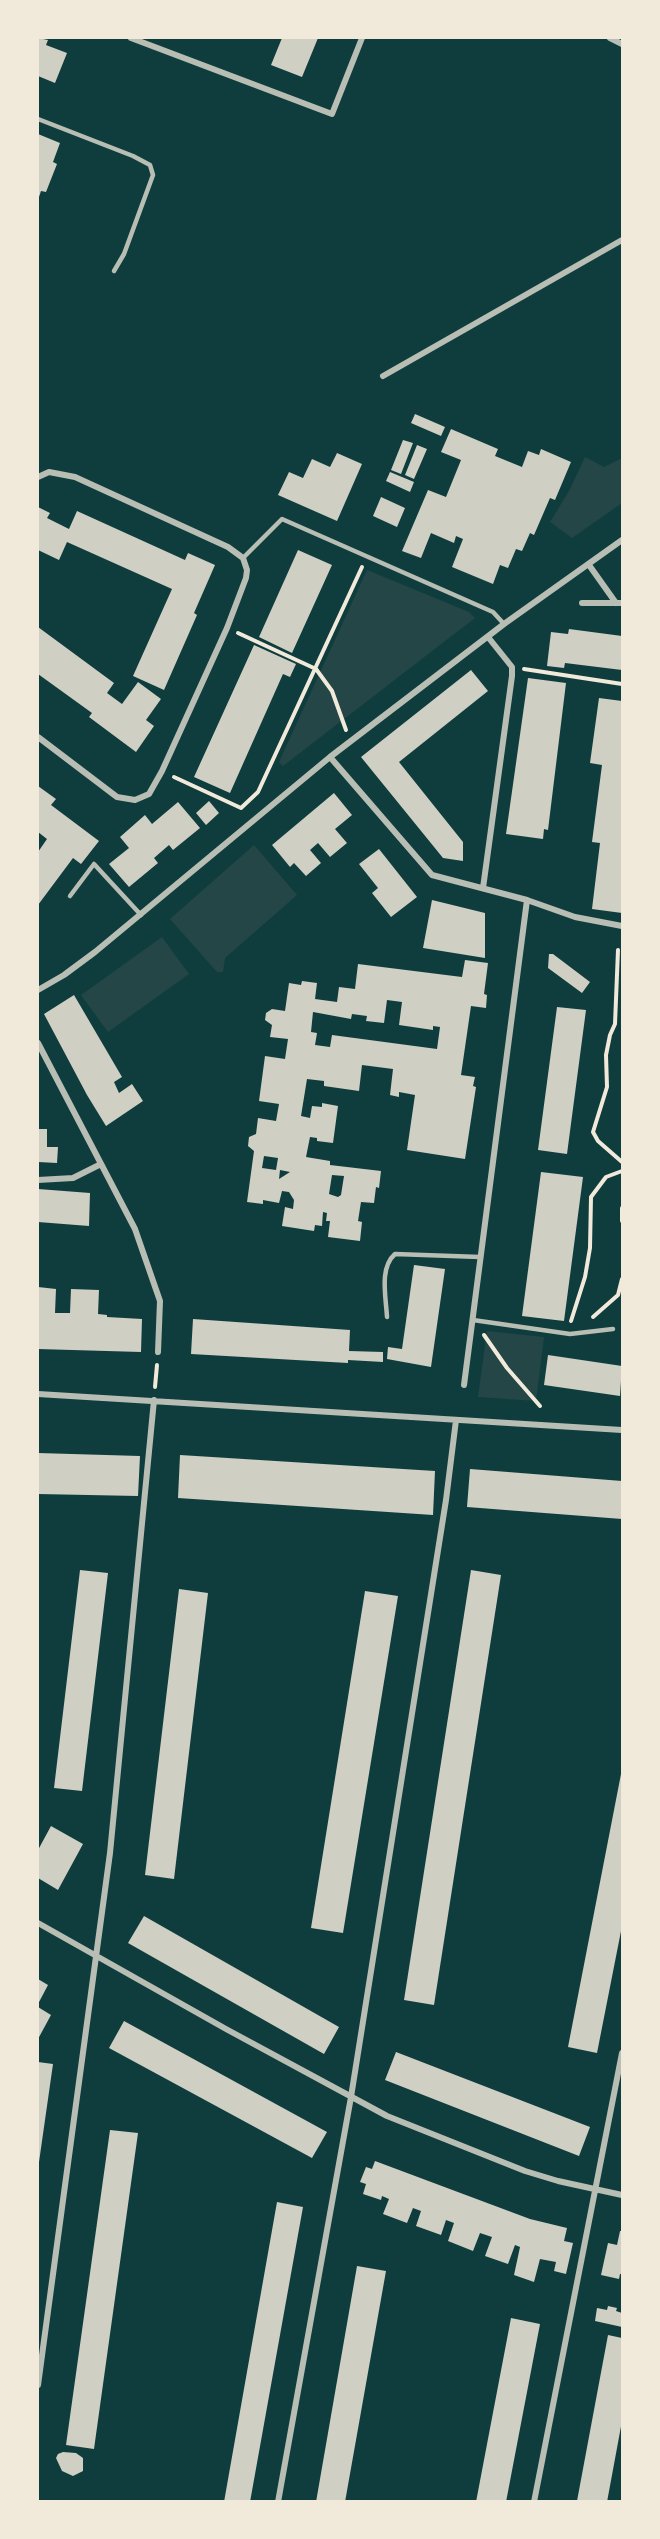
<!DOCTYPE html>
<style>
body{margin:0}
#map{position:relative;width:660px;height:2539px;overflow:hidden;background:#0f3d3e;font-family:Overpass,sans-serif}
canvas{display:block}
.frame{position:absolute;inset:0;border:39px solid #f1e9da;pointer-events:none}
</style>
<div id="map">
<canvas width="660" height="2539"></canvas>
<div class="frame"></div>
</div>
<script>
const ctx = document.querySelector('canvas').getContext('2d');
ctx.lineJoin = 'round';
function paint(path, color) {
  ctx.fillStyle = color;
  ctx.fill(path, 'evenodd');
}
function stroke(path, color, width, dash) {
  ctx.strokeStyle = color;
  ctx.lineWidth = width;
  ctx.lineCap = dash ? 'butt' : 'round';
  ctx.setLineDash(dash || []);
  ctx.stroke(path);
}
paint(new Path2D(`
 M585 457 604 467 622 458V503L572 538 550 522 569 491Z
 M367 570 469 612 475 618 283 766 279 762Z
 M254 845 297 895 225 958 223 972H217L170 919Z
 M162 937 189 974 108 1032 81 995Z
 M487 1331 544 1337 536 1401 478 1397Z`), '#244646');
paint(new Path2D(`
 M38 38 48 40 46 45 67 53 55 83 38 76Z
 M282 38H318L302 77 271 65Z
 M38 134 60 143 53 162 57 164 46 192 41 191 38 200Z
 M415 414 445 427 441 436 411 423Z
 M451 429 498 449 495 456 522 467 528 451 539 455 541 449 571 462 555 500 550 498 534 535 530 533 522 551 516 549 508 568 500 565 493 584 452 567 463 539 456 536 454 543 431 533 421 558 402 551 428 490 446 497 461 460 441 452Z
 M403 440 413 443 401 474 391 470Z
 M417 445 427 449 414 479 405 475Z
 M337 453 362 464 337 521 278 495 289 472 303 478 312 459 330 467Z
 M390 472 414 482 410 492 386 481Z
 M381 497 405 508 397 527 373 516Z
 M38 507 50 513 47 518 69 529 77 511 185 560 188 553 215 565 194 613 197 615 164 690 133 676 172 589 67 542 59 560 38 550Z
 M298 550 332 565 292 653 259 637Z
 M38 627 114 683 107 693 122 704 138 682 161 699 146 720 154 726 136 752 89 717 92 713 38 674Z
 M569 629 622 636V670L565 663 564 668 547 666 551 632 568 634Z
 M254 645 296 664 290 677 283 674 230 793 194 777Z
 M471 670 488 691 399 762 463 842V861L443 858 361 757Z
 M528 678 566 683 548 830 544 829 543 839 506 834Z
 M599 698 622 701V913L592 909 600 843 592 842 602 765 590 763Z
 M38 786 56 799 51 805 99 841 81 864 73 858 38 905V852L47 839 38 832Z
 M334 793 352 815 335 829 347 843 330 857 318 843 310 850 321 863 306 876 294 863 290 867 272 845Z
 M209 801 219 813 206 825 196 813Z
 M178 802 200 828 173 850 169 845 154 858 158 863 129 887 109 864 129 848 120 837 145 815 152 824Z
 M379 849 417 897 391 917 372 893 378 888 359 864Z
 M432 900 485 913V958L423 948Z
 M549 954H553L590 982 582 993 548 968Z
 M465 960 488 963 484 994 487 995 486 1008 471 1006 461 1075 475 1077 473 1086 476 1087 465 1159 407 1150 415 1095 399 1092V1097L390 1095 393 1069 362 1065 359 1091 324 1086V1081L307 1079 301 1116 310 1118 312 1106 322 1107V1103L338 1106 333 1143 317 1141V1138L310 1137 306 1157 330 1161V1165L381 1171 379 1188 376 1187 374 1203 361 1202 358 1221 362 1222 360 1241 328 1237 330 1221H326L327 1213 323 1212 322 1226 315 1225 314 1231 282 1226 285 1207 293 1209 294 1200 289 1192 282 1191 279 1203 263 1200V1204L247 1202 254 1151 248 1146 249 1137 256 1134 258 1118 276 1121 279 1104 259 1101 265 1056 285 1059 288 1039 270 1037 272 1025 265 1020 266 1013 272 1009 285 1011 289 983 301 985 302 981 317 983 315 999 337 1002 339 987 355 989 358 964 462 977ZM387 1000 402 1002 399 1025 433 1030V1026L440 1027 437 1049 332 1035 330 1047 315 1045 317 1033 311 1032 313 1012 351 1019 352 1014 367 1016 366 1021 384 1023ZM264 1156 278 1158 276 1170 262 1168ZM280 1170 290 1172 279 1179ZM332 1175 344 1176 341 1195 338 1197 329 1194Z
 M74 995 122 1077 114 1082 119 1093 132 1084 143 1101 106 1126 87 1095 44 1014Z
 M557 1007 586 1010 567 1154 538 1150Z
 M38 1129H47V1147H58L57 1163 38 1162Z
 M541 1172 583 1177 564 1321 522 1316Z
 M38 1189 90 1193 89 1226 38 1222Z
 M414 1265 445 1269 431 1367 387 1359 388 1347 402 1349Z
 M38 1287 56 1289 55 1313H70L71 1289 99 1290 98 1314 107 1315V1317L142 1319 141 1352 38 1349Z
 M193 1319 350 1330 349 1351 383 1352V1362L348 1360V1363L191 1354Z
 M548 1355 622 1366 620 1396 544 1385Z
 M38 1453 140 1456 138 1496 38 1494Z
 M180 1455 435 1471 433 1515 178 1498Z
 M470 1469 622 1481V1519L467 1507Z
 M80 1570 108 1573 82 1791 54 1788Z
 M471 1570 501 1575 434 2005 404 2000Z
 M179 1589 208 1593 174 1879 145 1875Z
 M365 1591 398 1596 343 1933 311 1928Z
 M621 1774 622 1926 597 2053 568 2047Z
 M51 1826 83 1844 58 1890 38 1878V1850Z
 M144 1916 339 2027 324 2054 128 1943Z
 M38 1979 48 1985 38 2004Z
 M38 2007 51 2015 38 2039Z
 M124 2021 327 2132 312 2158 109 2048Z
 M396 2052 590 2127 579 2156 385 2080Z
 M38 2062 53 2064 39 2162H38Z
 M110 2130 138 2133 94 2449 66 2445Z
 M375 2161 530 2219 567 2228 564 2241 573 2243 566 2274 554 2271 556 2262 540 2259 534 2282 514 2275 520 2247 515 2245 508 2264 485 2256 492 2237 480 2233 473 2251 448 2241 454 2223 446 2220 441 2235 416 2226 421 2211 413 2208 407 2223 383 2214 389 2199 382 2196 381 2200 363 2194 366 2184 360 2182 366 2167 372 2169Z
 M277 2202 303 2207 250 2502H224Z
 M620 2231H622V2274H620L619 2279 601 2275 608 2243 617 2245Z
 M357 2266 386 2271 345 2502H316Z
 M608 2306 617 2308 616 2311 622 2313V2327L595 2321 597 2308 607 2310Z
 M511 2318 540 2324 506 2502H476Z
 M608 2335 622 2338V2421L607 2502H578L577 2501Z
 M63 2452 76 2453 83 2458V2471L73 2476 62 2471 56 2458 58 2454Z`), '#cfcfc3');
stroke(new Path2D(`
 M238 633 316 669 332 691 346 730
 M524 669 622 684
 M174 777 241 808
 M241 808 258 792 362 567
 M618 950 615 1024 610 1035 606 1055 607 1087 593 1132 598 1141 622 1162
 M622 1208V1221
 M593 1317 618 1295 622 1279
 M571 1321 585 1277 590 1248 591 1197 606 1177 622 1171
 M484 1335 507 1368 540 1406
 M155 1387 157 1365`), '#f1e9da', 4);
stroke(new Path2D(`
 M38 119 133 156 150 165 153 175 124 254 114 271
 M243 558 282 519 493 612 504 624
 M70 896 94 864 141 915
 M387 1317C386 1297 379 1268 395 1254L480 1257
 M473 1320 570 1334 613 1329`), '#b8beb3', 4.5);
stroke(new Path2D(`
 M131 38 332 114 362 38
 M610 38 622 44
 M383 376 622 240
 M38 477 49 472 75 477 228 547 243 558 247 570 246 578 227 628 162 771 149 794 135 800 117 797 38 737
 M589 565 616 603
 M582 603H622
 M330 757 432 875 527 900 575 917 622 926
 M483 888 512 676V667L488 637
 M38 990 64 975 95 952 330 757 504 624 622 540
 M38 1043 135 1229 160 1301 158 1352
 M38 1180 73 1178 101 1164
 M464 1385 527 900
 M38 1394 622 1430
 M38 1923 226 2029 387 2116 525 2171 558 2181 622 2195
 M38 2385 110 1853 154 1400
 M278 2502 351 2097 446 1500 456 1420
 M534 2502 622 2053`), '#b8beb3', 6);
</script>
